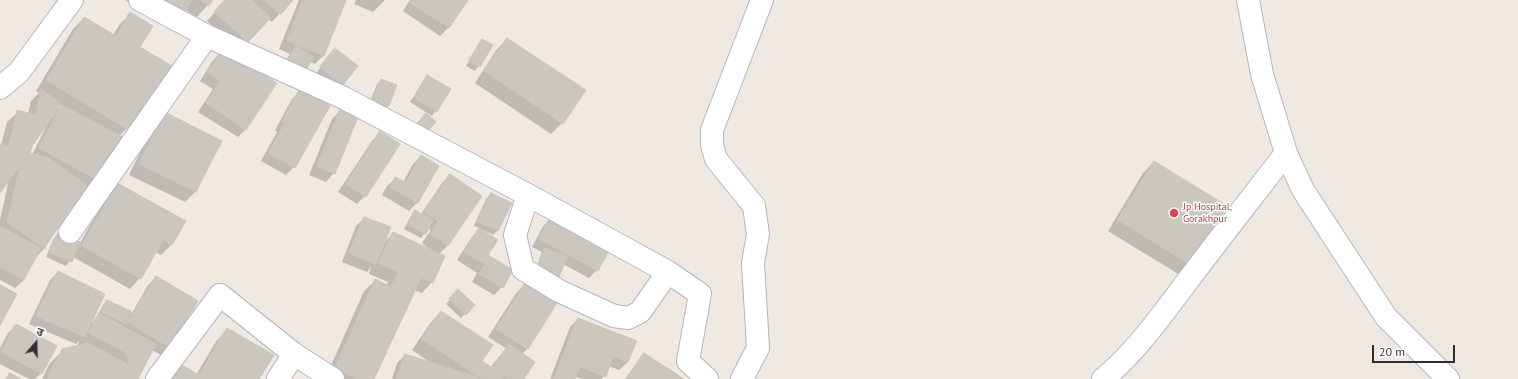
<!DOCTYPE html>
<meta charset="utf-8">
<style>
body{margin:0}
#map{position:relative;width:1518px;height:379px;overflow:hidden;background:#efe9e1;font-family:"PT Sans","Noto Sans Devanagari",sans-serif}
canvas{display:block}
.north{position:absolute;left:16px;top:323px;width:40px;height:40px;-webkit-text-stroke:3px #fff;paint-order:stroke;rotate:20deg;font-size:11px;font-weight:700;line-height:16px;text-align:center;color:#2e2e2e}
.north::after{content:'';display:block;margin:auto;width:14px;height:18px;background:#2e2e2e;clip-path:polygon(50% 0,100% 100%,50% 72%,0 100%)}
.scale{position:absolute;left:1372px;top:345px;width:83px;height:18px;box-sizing:border-box;border:2px solid #2e2e2e;border-top:0;padding-left:5px;font-size:12px;line-height:14px;white-space:nowrap;color:#2e2e2e;-webkit-text-stroke:3px #fff;paint-order:stroke}
</style>
<div id="map">
<canvas width="1518" height="379"></canvas>
<div class="north">उ</div>
<div class="scale">20 m</div>
</div>
<script>
const ctx = document.querySelector('canvas').getContext('2d');
ctx.lineJoin = 'round';
function paint(path, color) {
  ctx.fillStyle = color;
  ctx.fill(path, 'evenodd');
}
function stroke(path, color, width, dash) {
  ctx.strokeStyle = color;
  ctx.lineWidth = width;
  ctx.lineCap = dash ? 'butt' : 'round';
  ctx.setLineDash(dash || []);
  ctx.stroke(path);
}
function label(font, color, halo, rows, align = 'center') {
  ctx.font = font + ' "PT Sans",sans-serif';
  ctx.lineWidth = 3;
  ctx.setLineDash([]);
  ctx.textBaseline = 'middle';
  ctx.strokeStyle = halo;
  ctx.fillStyle = color;
  for (const [text, x, y, turn = 0] of rows) {
    ctx.save();
    ctx.translate(x, y);
    ctx.rotate((+turn || 0) * Math.PI / 180);
    ctx.textAlign = isNaN(turn) ? turn : align;
    if (halo) ctx.strokeText(text, 0, 0);
    ctx.fillText(text, 0, 0);
    ctx.restore();
  }
}
paint(new Path2D(`
 M125 0H212L197 17 184 9 168 28Z
 M226 0H292L272 22 268 19 239 50 207 21Z
 M299 0H345L323 56 315 64 310 62 283 65 290 54 279 49Z
 M356 0H385L373 12 354 4Z
 M410 0H467L448 28 440 36 403 11Z
 M131 13 139 47 137 119 119 136 91 188 87 187 45 244 44 249 35 258 24 280 15 288 0 280V220L9 179 0 192V145H1L7 122 18 112 28 114 31 101 39 93 36 91 73 29 84 18 113 35 120 24ZM58 105 62 106 57 111ZM49 121 32 155 29 154 31 146Z
 M508 39 584 90 562 123 551 134 475 83 497 49Z
 M482 40 492 45 475 71 466 66Z
 M221 52 246 129 238 137 198 112 213 89 200 81 213 60Z
 M331 54 342 84 338 89 317 72Z
 M427 76 449 89 432 116 410 102Z
 M381 80 388 106 384 110 369 104 377 84Z
 M300 91 294 167 286 175 261 161 277 132 275 130 292 99Z
 M340 111 334 173 326 182 309 175 332 119Z
 M165 114 196 191 185 202 129 175 154 124Z
 M380 133 398 145 365 196 357 204 338 192 372 141Z
 M421 156 438 166 417 203 409 211 382 195 387 186 396 178 403 182 413 164Z
 M1154 162 1226 206 1180 275 1108 231 1143 173Z
 M451 175 481 196 447 246 439 254 432 282 422 293 414 290 373 379H325L364 291 375 281 386 286 388 282 369 274 371 267 367 272 342 262 356 226 364 218 384 243 393 233 432 251 422 243 431 230 428 228 421 238 404 229 411 216 416 211 421 214 442 183Z
 M117 184 172 244 161 255 155 252 140 278 130 289 73 257 66 266 46 257 54 238 58 234 80 243 107 195Z
 M491 194 498 230 493 235 481 229 480 230 486 256 502 287 494 295 472 282 477 273 457 260 471 238 480 228 474 226 486 199Z
 M552 218 597 270 589 278 563 264 533 276 542 252 532 247 543 226Z
 M58 272 91 324 97 317 103 305 107 301 132 313 148 285 156 277 169 347 161 355 152 350 137 379H42L50 363 63 350 80 346 78 345 79 341 76 344 29 324 50 280Z
 M525 284 528 348 522 354V379H392L397 363 405 355 431 363 412 350 431 322 441 312 480 362 490 368 506 348 488 337 517 292Z
 M454 295 465 314 461 318 446 304Z
 M578 319 635 341 628 362 619 370 609 366 602 379H583L576 377 574 379H550L570 327Z
 M16 325 41 373 35 379H29L0 364V348L8 333Z
 M228 329 258 379 196 375 217 340Z
 M645 354 682 379H625Z`), '#0003');
const building = new Path2D(`
 M155 0H192L181 17Z
 M201 0H213L209 6Z
 M225 0H252L271 18 248 42 214 12Z
 M263 0H293L281 14Z
 M303 0H346L324 56 287 41Z
 M412 0H468L449 28 410 3Z
 M130 12 153 26 140 47 172 66 138 120 134 118 127 129 46 80 84 17 116 36Z
 M507 38 586 90 563 124 484 71Z
 M482 39 493 45 480 67 469 61Z
 M296 46 314 57 305 71 287 60Z
 M335 48 358 66 343 85 320 67Z
 M221 51 241 60 277 83 246 130 206 103 220 81 207 72Z
 M427 75 451 89 437 112 414 98Z
 M381 79 397 85 389 106 373 100Z
 M41 89 60 103 58 110 32 146 30 153 49 158 88 186 46 245 45 249 7 222 20 166 0 193V144L9 146 17 110 36 115Z
 M300 89 330 106 295 168 268 153 285 123 282 122Z
 M62 105 123 137 99 181 39 148Z
 M340 110 358 117 335 174 317 167Z
 M165 112 222 141 196 192 139 164Z
 M426 113 436 122 424 136 414 128Z
 M380 131 400 144 366 197 346 184Z
 M421 155 439 166 418 203 390 187 395 177 406 182Z
 M1154 161 1227 206 1191 265 1118 220Z
 M450 174 482 196 448 246 430 234 438 221 424 212Z
 M117 183 186 221 172 245 163 240 141 279 82 246Z
 M491 193 512 203 498 231 477 221Z
 M415 210 433 220 426 234 407 225Z
 M551 216 610 249 598 271 539 239Z
 M364 217 391 227 376 264 349 253Z
 M0 226 41 248 24 280 0 267Z
 M479 228 498 240 488 255 513 270 503 288 479 274 485 264 464 252Z
 M393 232 445 256 433 283 421 278 374 379H358L335 368 375 279 391 287 398 272 379 263Z
 M58 233 80 242 72 262 49 253Z
 M545 248 567 256 558 280 536 271Z
 M58 271 105 294 85 337 36 316Z
 M156 276 198 301 170 348 128 322Z
 M525 283 557 303 528 349 496 329Z
 M0 285 17 294 0 325Z
 M458 289 475 305 466 315 449 299Z
 M107 300 131 311 126 324 101 312Z
 M441 311 493 345 482 361 493 368 509 344 535 362 524 379H508L504 376 502 379H482L422 339Z
 M99 313 156 344 138 379H47L62 349 88 343 129 365 126 353 89 333Z
 M578 318 637 341 628 362 613 356 606 377 580 367 575 379H554Z
 M16 324 57 346 42 374 1 352Z
 M227 328 274 355 259 379H169L178 363 199 375Z
 M644 353 684 379H626Z
 M405 354 478 377 477 379H397Z
 M10 373 21 379H6Z`);
paint(building, '#cbc7bf');
stroke(building, '#cbc5ba', 1);
const minor = new Path2D(`
 M140 0 207 36 344 98 528 195 668 272 700 294 688 361 707 379
 M528 195 515 235 523 269 559 291 614 316 628 318 640 312 668 272
 M70 232 207 36
 M157 379 220 295 294 354 333 379
 M278 379 294 354
 M742 379 758 348 753 263 758 234 754 206 716 159 712 145V130L762 0
 M1103 379C1135 353 1161 316 1186 283 1219 239 1253 196 1286 153`);
const tertiary = new Path2D(`
 M1248 0 1262 74 1286 153 1303 190 1386 317 1448 379
 M0 88 19 72 72 0`);
stroke(minor, '#b4b7c1', 24);
stroke(tertiary, '#b4b7c1', 24);
stroke(minor, '#fff', 22);
stroke(tertiary, '#fff', 22);
for (const [x, y, r, color] of [
 [1174,213,5,"#e0444e"]
]) {
  const dot = new Path2D();
  dot.arc(x, y, r, 0, 2 * Math.PI);
  ctx.fillStyle = color;
  ctx.fill(dot);
  stroke(dot, '#fff', 1.5);
}
label('10px', '#be3a42', '#fff', [
 ["Jp Hospital,",1183,207],
 ["Gorakhpur",1183,219]
], 'left');
</script>
